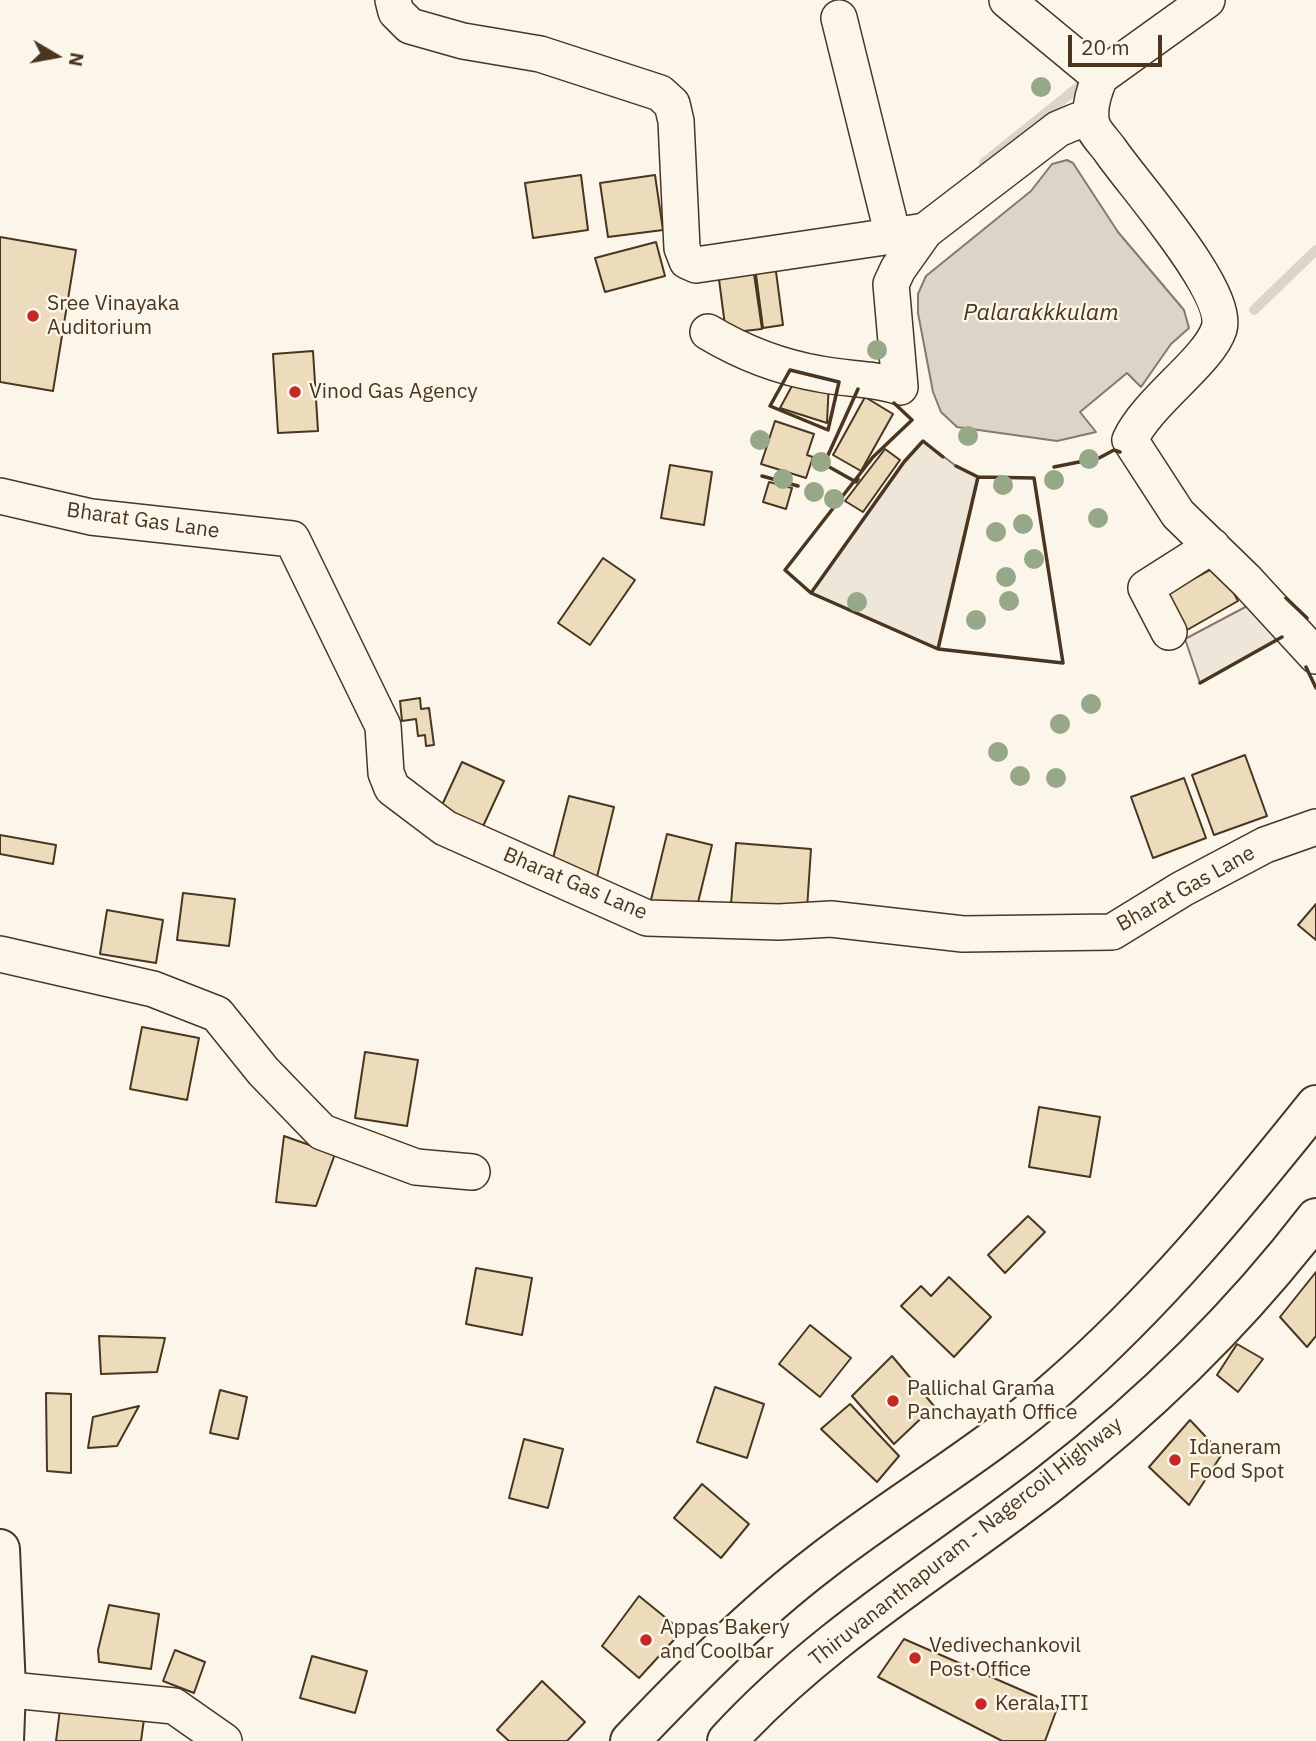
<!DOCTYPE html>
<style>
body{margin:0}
#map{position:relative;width:1316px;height:1741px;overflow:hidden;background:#fbf6e9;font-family:"IBM Plex Sans",sans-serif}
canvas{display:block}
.north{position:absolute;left:21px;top:21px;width:70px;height:70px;-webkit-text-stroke:5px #fbf6e9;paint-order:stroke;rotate:100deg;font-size:19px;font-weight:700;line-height:28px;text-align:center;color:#4a3520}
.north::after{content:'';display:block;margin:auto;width:24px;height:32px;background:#4a3520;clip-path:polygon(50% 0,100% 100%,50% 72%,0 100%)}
.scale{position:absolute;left:1068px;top:35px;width:94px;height:32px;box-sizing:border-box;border:4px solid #4a3520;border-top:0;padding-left:9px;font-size:21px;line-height:24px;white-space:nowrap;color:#4a3520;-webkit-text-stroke:5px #fbf6e9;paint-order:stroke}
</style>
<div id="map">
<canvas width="1316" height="1741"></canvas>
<div class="north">N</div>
<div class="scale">20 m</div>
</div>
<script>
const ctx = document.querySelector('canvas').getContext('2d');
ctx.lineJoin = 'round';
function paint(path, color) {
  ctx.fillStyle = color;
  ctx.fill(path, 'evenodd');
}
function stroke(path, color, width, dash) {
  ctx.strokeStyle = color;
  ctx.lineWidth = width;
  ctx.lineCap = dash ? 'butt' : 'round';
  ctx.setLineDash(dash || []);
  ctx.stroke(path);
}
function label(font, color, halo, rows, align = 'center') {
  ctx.font = font + ' "IBM Plex Sans",sans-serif';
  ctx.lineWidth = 5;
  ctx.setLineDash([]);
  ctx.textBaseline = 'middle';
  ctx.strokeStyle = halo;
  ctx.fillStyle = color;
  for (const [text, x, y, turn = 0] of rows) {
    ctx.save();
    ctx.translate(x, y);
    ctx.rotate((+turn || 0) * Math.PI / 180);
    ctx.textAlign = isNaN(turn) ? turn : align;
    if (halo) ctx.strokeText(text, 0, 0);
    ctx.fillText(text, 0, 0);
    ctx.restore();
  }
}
const green = new Path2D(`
 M923 441 956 466 978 477 938 649 811 593 904 462Z
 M1251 604 1282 637 1200 683 1185 639Z`);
paint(green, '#ede6d9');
stroke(green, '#887966', 2);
const water = new Path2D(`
 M1067 160 1073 163 1118 232 1184 310 1189 328 1171 344 1141 387 1127 373 1080 412 1096 432 1057 441 957 427 941 412 933 392 918 313V294L926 276 1031 191 1052 164Z`);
paint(water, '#dcd4c6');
stroke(water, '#887966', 2);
stroke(new Path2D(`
 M984 163 1087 80
 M1254 310 1316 250`), '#dcd4c6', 10);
const building = new Path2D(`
 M581 175 588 230 533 238 525 183Z
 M655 175 663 230 608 237 600 183Z
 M0 237 76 250 53 391 0 382Z
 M656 242 665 276 605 292 595 258Z
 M775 264 783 325 763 328 755 267Z
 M753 267 762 329 726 333 718 272Z
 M313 351 318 431 278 433 273 354Z
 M799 373 829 381 827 423 780 408Z
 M865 397 893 414 861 471 833 455Z
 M775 421 814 434 807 455 813 457 806 478 761 464Z
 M885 449 900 460 863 512 845 501Z
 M670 465 712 472 704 525 661 518Z
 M769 482 792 488 786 509 763 502Z
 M603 558 635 580 590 645 558 623Z
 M1219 565 1238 601 1187 630 1167 593Z
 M420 698 421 709 429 708 434 745 426 746 425 735 418 736 416 719 402 721 400 701Z
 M1245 755 1267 816 1214 835 1192 775Z
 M462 762 504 781 478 837 436 818Z
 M1184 778 1206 838 1153 858 1131 797Z
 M569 796 614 807 597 877 551 866Z
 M667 834 712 845 695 915 650 904Z
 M0 835 56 845 53 864 0 854Z
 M736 843 811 849 807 909 731 904Z
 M183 893 235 899 229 946 177 940Z
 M1316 904V940L1298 925Z
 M107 910 163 920 156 963 100 954Z
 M142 1027 199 1038 187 1100 130 1089Z
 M365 1052 418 1060 407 1126 355 1118Z
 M1039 1107 1100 1117 1090 1177 1029 1167Z
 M284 1136 335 1154 316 1206 276 1202Z
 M1028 1216 1045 1232 1005 1273 988 1255Z
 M476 1268 532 1278 522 1335 466 1324Z
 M1316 1272V1336L1307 1347 1280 1317Z
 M949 1277 991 1317 954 1357 901 1306 921 1286 931 1296Z
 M810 1325 851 1358 820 1397 779 1364Z
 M99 1336 165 1338 157 1372 101 1374Z
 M1237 1344 1263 1359 1238 1392 1217 1375Z
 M892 1356 934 1406 894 1444 852 1396Z
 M715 1387 764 1404 747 1458 697 1442Z
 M220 1390 247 1397 238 1439 210 1433Z
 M46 1393 71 1394V1473L47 1471Z
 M850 1404 899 1456 877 1482 821 1429Z
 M139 1406 117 1446 88 1448 93 1417Z
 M1190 1420 1222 1454 1189 1505 1149 1467Z
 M524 1439 563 1449 548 1508 509 1498Z
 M702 1484 749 1524 721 1558 674 1518Z
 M639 1596 682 1631 639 1678 602 1646Z
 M109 1605 159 1614 151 1669 99 1662 98 1650Z
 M904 1639 1058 1706 1045 1741H1002L878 1677Z
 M175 1650 205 1662 194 1693 163 1681Z
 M312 1656 367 1671 355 1713 300 1698Z
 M542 1681 585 1722 567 1741H509L497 1730Z
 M60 1709 144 1719 141 1741H56Z`);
paint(building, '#ecdcbc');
stroke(building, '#4a3520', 2);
const minor = new Path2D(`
 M393 0 396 12 410 26 463 41 540 54 660 93 672 104 676 121 682 248 687 261 696 265 925 231
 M1007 0 1100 77
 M1207 0 1100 77C1094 91 1088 109 1092 124 1094 132 1105 143 1110 150 1133 184 1230 291 1219 329 1208 362 1148 401 1130 440L1178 514 1247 581 1316 656
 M839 18 893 236
 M708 332C743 353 779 367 820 374 849 380 870 377 900 387L891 284 898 269 925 231 1058 129 1077 121 1092 124
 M0 496 91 517 292 539 383 726 386 773 392 788 445 828 647 918 779 922 831 919 963 934 1112 932 1182 889 1265 845 1316 827
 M1169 632 1146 588 1212 546
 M0 954 153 989 217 1014 263 1071 322 1132 416 1167 472 1172
 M0 1689 174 1706 224 1741`);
const major = new Path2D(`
 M0 1549 6 1689 4 1741
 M630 1741C689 1679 752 1615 820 1563 898 1502 985 1453 1059 1387 1157 1301 1235 1206 1316 1105
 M727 1741C821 1638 941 1567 1050 1483 1149 1406 1240 1317 1316 1218`);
stroke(minor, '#4a3520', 38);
stroke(major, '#4a3520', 42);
stroke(minor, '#fbf6e9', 35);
stroke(major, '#fbf6e9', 38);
stroke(new Path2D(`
 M790 370 839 382 828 430 770 406Z
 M894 403 912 420
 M943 457 923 441 904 462 811 593 938 649 978 477 956 466
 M1054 467 1099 458 1114 450 1120 452
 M762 476 798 486
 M978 477 1034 478 1063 663 938 649Z
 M858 479 856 482 824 464 858 389
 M811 593 785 570 873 457 912 420
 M1286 598 1307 618
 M1306 667 1316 688
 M1200 683 1282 637`), '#4a3520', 3.5);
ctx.fillStyle = '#96a887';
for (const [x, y] of [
 [1041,87],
 [877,350],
 [968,436],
 [760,440],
 [1089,459],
 [821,462],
 [783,479],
 [1054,480],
 [1003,485],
 [814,492],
 [834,499],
 [1098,518],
 [1023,524],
 [996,532],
 [1034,559],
 [1006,577],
 [1009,601],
 [857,602],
 [976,620],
 [1091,704],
 [1060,724],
 [998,752],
 [1020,776],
 [1056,778]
]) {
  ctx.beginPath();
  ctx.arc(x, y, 10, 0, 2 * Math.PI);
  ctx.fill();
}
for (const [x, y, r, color] of [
 [33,316,7,"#c62828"],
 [295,392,7,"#c62828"],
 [893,1401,7,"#c62828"],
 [1175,1460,7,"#c62828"],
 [646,1640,7,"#c62828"],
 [915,1658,7,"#c62828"],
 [981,1704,7,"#c62828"]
]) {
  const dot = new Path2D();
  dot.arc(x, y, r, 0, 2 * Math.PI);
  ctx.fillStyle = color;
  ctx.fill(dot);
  stroke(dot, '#fbf6e9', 2.5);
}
label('21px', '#4a3520', '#fbf6e9', [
 ["Sree Vinayaka",47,304],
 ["Auditorium",47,328],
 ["Vinod Gas Agency",309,392],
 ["Pallichal Grama",907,1389],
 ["Panchayath Office",907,1413],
 ["Idaneram",1189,1448],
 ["Food Spot",1189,1472],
 ["Appas Bakery",660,1628],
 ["and Coolbar",660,1652],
 ["Vedivechankovil",929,1646],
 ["Post Office",929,1670],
 ["Kerala ITI",995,1704]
], 'left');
label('21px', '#4a3520', '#fbf6e9', [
 ["Bharat Gas Lane",143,521,8],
 ["Bharat Gas Lane",575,884,23],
 ["Bharat Gas Lane",1186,889,-29],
 ["Thiruvananthapuram - Nagercoil Highway",966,1542,-38]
]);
label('italic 23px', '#4a3520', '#fbf6e9', [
 ["Palarakkkulam",1041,313]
]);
</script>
